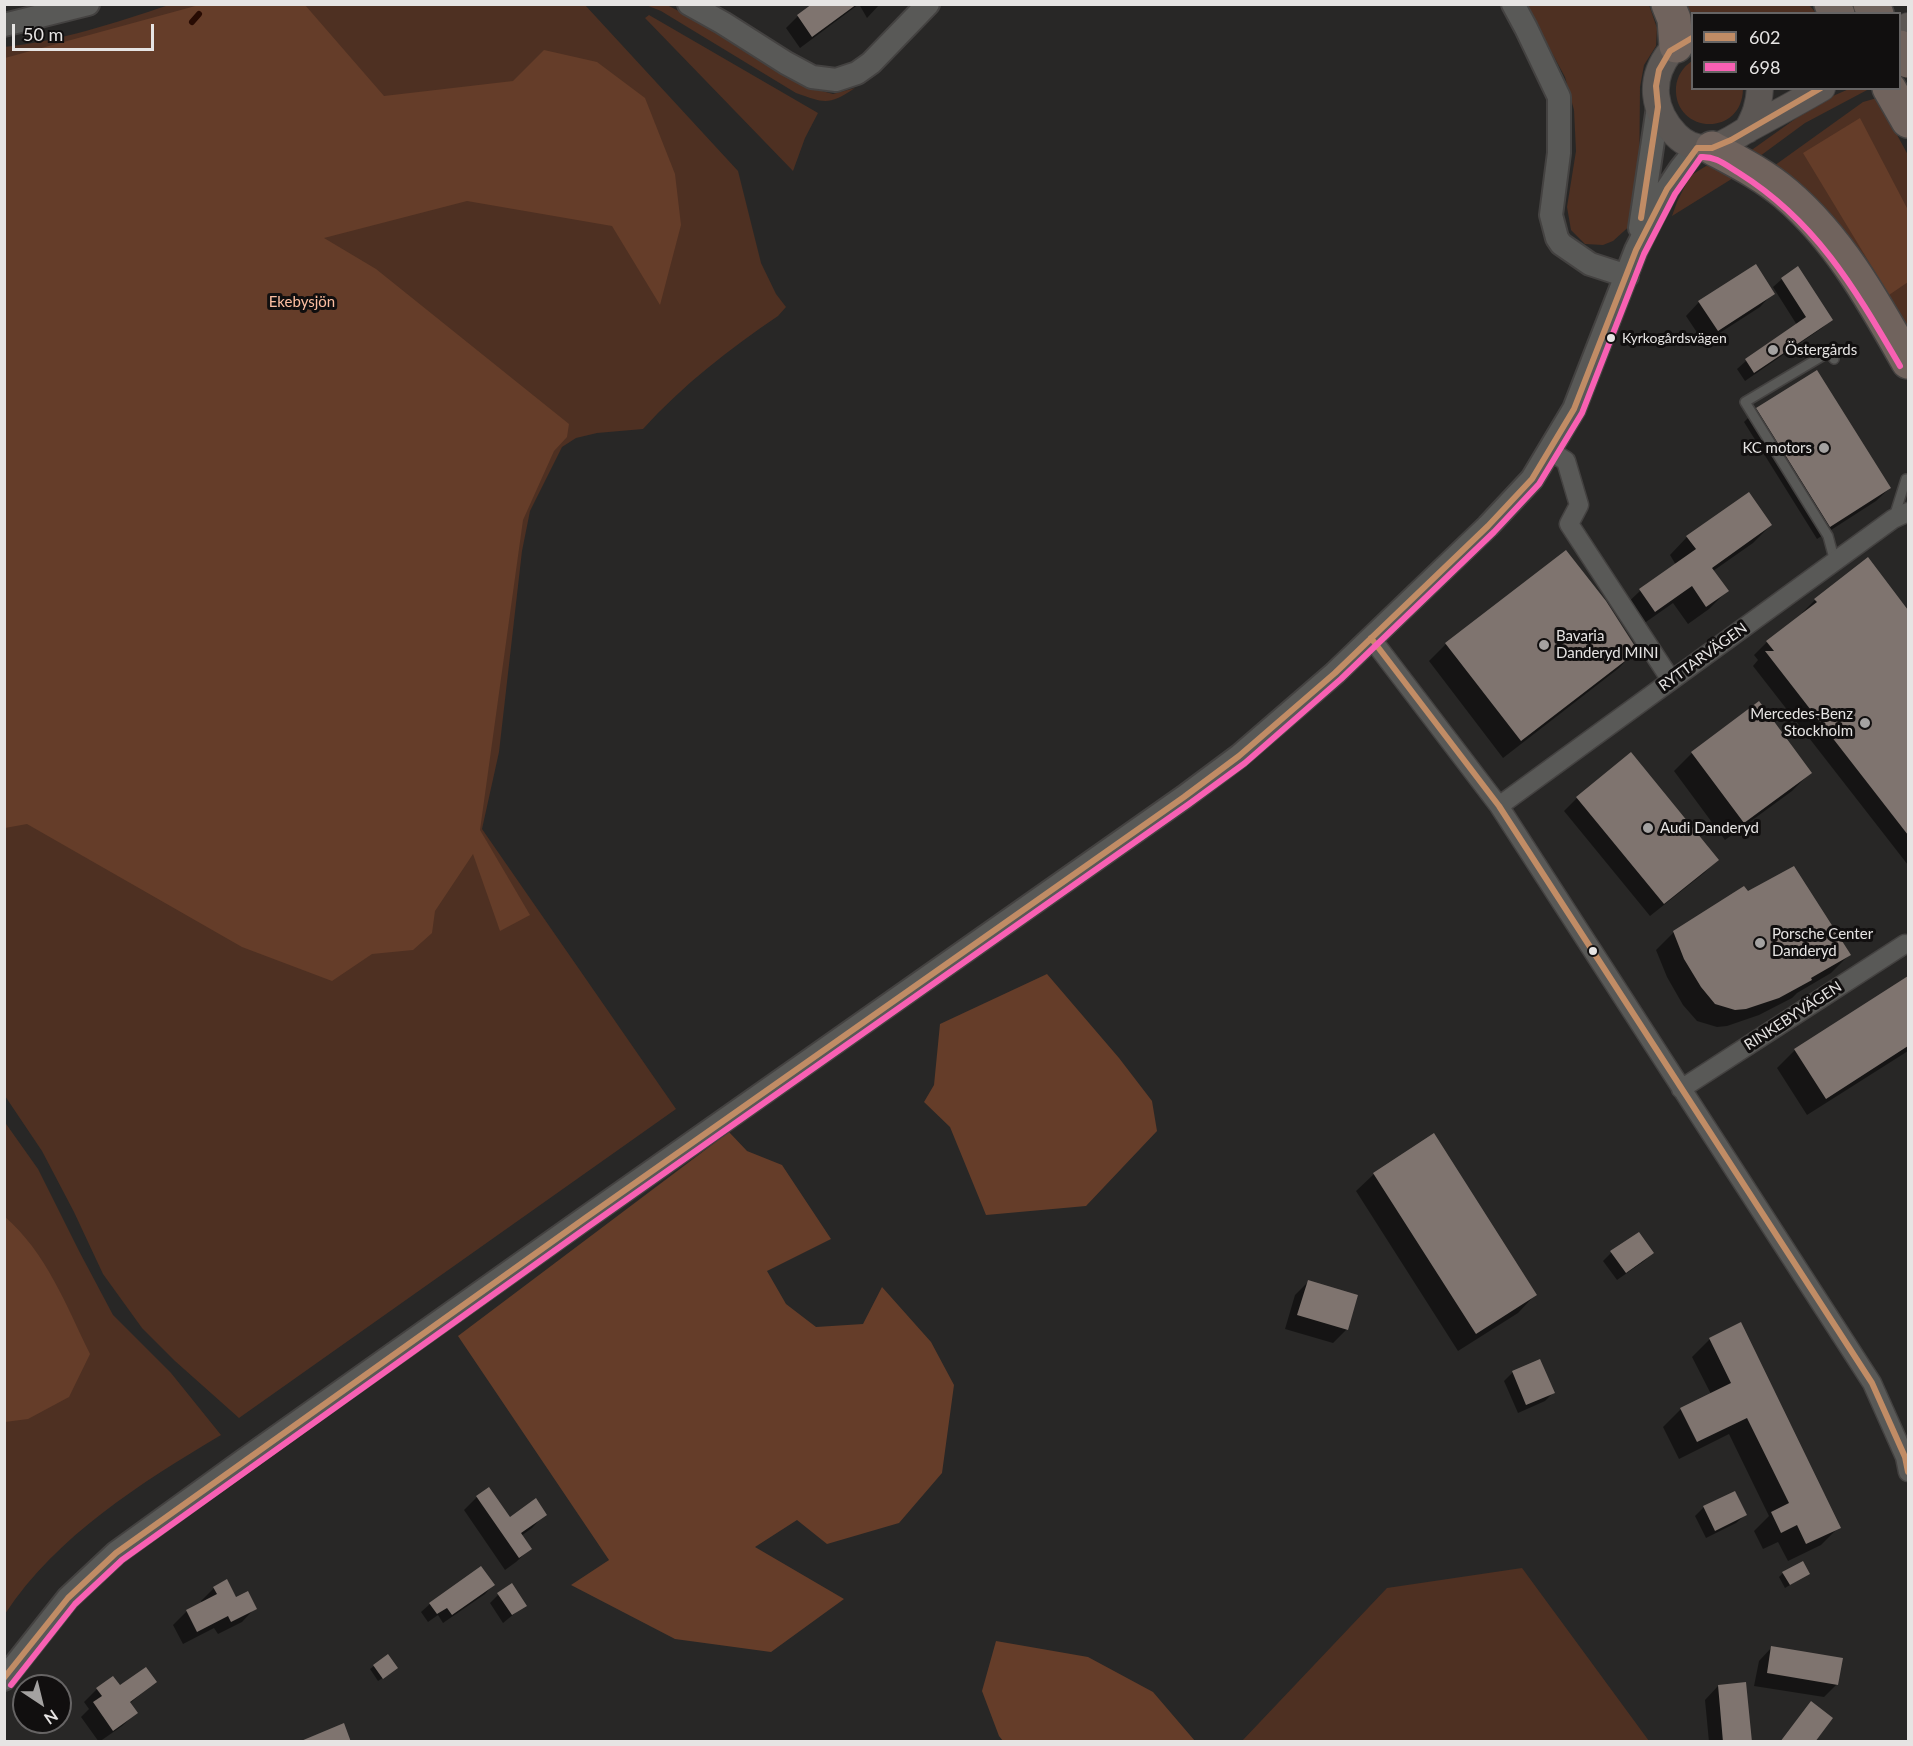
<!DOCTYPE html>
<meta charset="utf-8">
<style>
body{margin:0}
#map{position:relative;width:1913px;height:1746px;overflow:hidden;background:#282726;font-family:Lato,sans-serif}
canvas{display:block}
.frame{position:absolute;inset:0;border:6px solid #e6e4e3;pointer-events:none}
.legend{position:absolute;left:1691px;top:12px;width:210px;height:78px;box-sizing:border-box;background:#110f0f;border:2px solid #666464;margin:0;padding:8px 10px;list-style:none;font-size:18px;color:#e6e4e3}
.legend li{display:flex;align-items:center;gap:12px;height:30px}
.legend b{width:30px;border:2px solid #666464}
.north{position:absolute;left:12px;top:1674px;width:60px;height:60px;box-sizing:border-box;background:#110f0f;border:2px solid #666464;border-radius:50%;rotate:145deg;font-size:16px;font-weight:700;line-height:24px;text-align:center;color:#e6e4e3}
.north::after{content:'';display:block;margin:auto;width:21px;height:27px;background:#a4a2a1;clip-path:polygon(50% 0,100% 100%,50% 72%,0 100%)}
.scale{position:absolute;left:12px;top:24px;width:142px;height:27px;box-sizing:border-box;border:3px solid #e6e4e3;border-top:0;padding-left:8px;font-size:18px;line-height:21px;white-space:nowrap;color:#e6e4e3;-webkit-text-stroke:4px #110f0f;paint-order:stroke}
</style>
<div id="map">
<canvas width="1913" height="1746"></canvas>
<div class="frame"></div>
<ul class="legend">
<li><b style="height:8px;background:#c18c65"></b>602</li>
<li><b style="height:8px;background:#f860b3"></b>698</li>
</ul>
<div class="north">N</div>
<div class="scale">50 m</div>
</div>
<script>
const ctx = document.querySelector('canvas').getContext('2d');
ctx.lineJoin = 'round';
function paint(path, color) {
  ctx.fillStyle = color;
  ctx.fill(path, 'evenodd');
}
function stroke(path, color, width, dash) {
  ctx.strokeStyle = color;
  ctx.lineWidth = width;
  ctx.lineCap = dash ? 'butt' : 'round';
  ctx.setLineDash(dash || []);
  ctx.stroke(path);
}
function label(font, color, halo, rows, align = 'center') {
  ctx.font = font + ' Lato,sans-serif';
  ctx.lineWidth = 6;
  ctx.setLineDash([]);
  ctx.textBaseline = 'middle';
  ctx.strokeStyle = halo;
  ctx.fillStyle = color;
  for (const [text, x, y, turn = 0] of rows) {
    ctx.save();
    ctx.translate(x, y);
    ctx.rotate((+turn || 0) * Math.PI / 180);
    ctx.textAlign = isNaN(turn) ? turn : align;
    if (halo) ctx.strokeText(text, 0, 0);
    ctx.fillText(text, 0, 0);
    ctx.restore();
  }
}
paint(new Path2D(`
 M169 5H585L738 171 761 263 776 294 786 307 778 316C729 349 683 385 643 429L597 433 576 438 562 447 530 511 522 551 499 752 482 829 676 1109 239 1418 175 1361 142 1328 103 1274 74 1212 42 1151 5 1096 4 47C61 41 115 23 169 5Z
 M646 5H667L696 20 758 60 807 87 833 94 855 88C828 106 825 103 796 93L661 11Z
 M1526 5H1649L1657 28 1656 46 1644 65 1640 87 1639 189 1634 222 1613 241 1603 245 1585 244 1571 230 1567 207 1576 151 1574 110 1565 77Z
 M1687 5H1809L1816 13 1692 15Z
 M649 15 818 113 805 138 793 171 645 18Z
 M1692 61V88L1743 89C1742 138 1673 134 1676 87 1677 76 1683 67 1692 61Z
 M1849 89H1869L1805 123 1756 159 1746 154 1819 102Z
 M1877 98 1908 155V337L1771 168 1863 102Z
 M1706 166 1721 167 1738 175 1672 216 1677 202 1690 176Z
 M4 1121 38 1169 79 1251 113 1315 171 1373 221 1435C141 1483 57 1535 5 1614Z
 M1522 1568 1649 1741H1242L1387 1588Z`), '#4e3022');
paint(new Path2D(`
 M199 5H305L384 96 513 81 544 50 597 62 645 98 675 174 681 225 660 305 612 226 467 201 324 238 376 269 569 424 567 437 554 451 523 520 480 830 530 915 500 931 473 854 435 911 432 933 413 950 372 954 332 981 242 947 27 824 5 828V58Z
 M1860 118 1908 210V282L1889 295 1803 153Z
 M1047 974 1119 1058 1152 1101 1157 1131 1086 1206 986 1215 950 1127 924 1102 934 1085 940 1024Z
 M729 1132 747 1151 782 1165 831 1239 767 1271 786 1304 816 1327 863 1324 882 1287 931 1342 954 1385 942 1473 899 1523 827 1544 797 1520 755 1547 844 1599 771 1652 675 1639 571 1585 609 1560 458 1336Z
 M4 1216C46 1252 66 1305 90 1354L69 1397 28 1419 5 1422Z
 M996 1641 1088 1657 1153 1692 1195 1741H1003L999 1736 982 1691Z`), '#653d29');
paint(new Path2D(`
 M814 4H859L800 48 786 28 798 16Z
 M859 4H880L867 18Z
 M1782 279 1831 320 1822 328 1745 381 1737 369 1746 361 1797 325 1773 287Z
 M1773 293 1760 307 1704 343 1686 316 1699 302Z
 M1757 409 1890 488 1876 501 1817 539 1744 422Z
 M1771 525 1753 543 1713 571 1727 591 1709 609 1688 624 1673 603 1636 629 1622 608 1640 591 1676 565 1670 555 1687 537Z
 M1868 560 1908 613V865L1753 666 1758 660 1754 655 1767 642 1803 614 1802 613 1815 600Z
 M1446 644 1636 650 1619 668 1503 758 1429 661Z
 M1758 703 1810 773 1792 791 1725 840 1674 771 1692 753Z
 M1577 798 1717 860 1704 873 1650 916 1564 811Z
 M1747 893 1849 955 1831 973 1797 993 1792 998 1759 1015 1727 1026 1717 1027 1697 1021 1683 1005 1667 977 1656 950 1674 932Z
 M1908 978V1051L1807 1115 1777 1068 1795 1050Z
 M1374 1174 1535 1295 1518 1313 1458 1351 1356 1191Z
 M1611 1253H1652L1644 1261 1617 1280 1603 1261Z
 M1308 1282 1347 1329 1333 1343 1285 1329 1295 1295Z
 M1710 1339 1839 1527 1821 1545 1788 1561 1778 1542 1763 1549 1754 1531 1769 1516 1729 1434 1679 1459 1663 1427 1681 1409 1711 1394 1692 1357Z
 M1513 1372 1553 1393 1545 1401 1518 1413 1504 1381Z
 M477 1497 509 1519 545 1514 532 1528 521 1536 530 1549 516 1562 505 1570 464 1510Z
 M1704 1507 1745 1515 1736 1523 1706 1538 1695 1516Z
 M480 1568 493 1585 485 1594 443 1623 438 1615 428 1622 421 1612 430 1604Z
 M1783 1573 1808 1574 1785 1588 1779 1577Z
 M214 1588 255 1608 242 1622 218 1634 214 1628 183 1644 173 1625 187 1611 202 1603 201 1601Z
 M498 1595 525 1605 503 1623 490 1603Z
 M1772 1647 1837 1684 1824 1697 1754 1686 1759 1661Z
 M374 1666 392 1672 378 1681 370 1669Z
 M155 1682 129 1704 136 1713 122 1726 99 1742 81 1717 89 1709 84 1702 97 1689Z
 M1718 1686 1750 1742H1709L1705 1700Z`), '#0007');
stroke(new Path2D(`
 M192 22 199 14`), '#270b03', 6);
paint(new Path2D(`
 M812 4H857L812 37 797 15Z
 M1756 264 1775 294 1718 331 1698 301Z
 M1798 266 1833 320 1754 373 1745 359 1806 317 1781 278Z
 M1817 370 1891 488 1830 527 1756 408Z
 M1749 492 1772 525 1712 568 1729 591 1706 607 1692 586 1655 612 1639 589 1696 549 1686 536Z
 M1566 550 1606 601 1638 651 1521 741 1445 643Z
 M1868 557 1908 610V835L1765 651H1774L1766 641 1817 602 1814 599Z
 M1759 701 1812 773 1744 823 1691 752Z
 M1631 752 1719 860 1664 904 1576 797Z
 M1794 866 1851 955 1811 978 1812 980 1779 998 1746 1009 1735 1010 1715 1004 1701 987 1684 959 1673 931 1744 886 1748 891Z
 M1908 976V1046L1826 1099 1794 1049Z
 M1434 1133 1537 1295 1476 1334 1373 1173Z
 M1639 1232 1654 1253 1626 1273 1610 1251Z
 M1308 1280 1358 1295 1348 1330 1297 1315Z
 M1741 1322 1841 1528 1806 1544 1797 1525 1781 1533 1771 1512 1789 1503 1747 1418 1697 1442 1680 1408 1731 1383 1709 1338Z
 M1540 1359 1555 1393 1526 1405 1512 1371Z
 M489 1487 510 1517 536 1498 547 1515 521 1533 532 1549 519 1558 476 1496Z
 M1735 1491 1747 1515 1715 1531 1703 1506Z
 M1803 1561 1810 1574 1790 1585 1782 1572Z
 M481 1566 495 1585 452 1615 447 1608 437 1614 429 1603Z
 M227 1579 236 1597 248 1591 257 1609 231 1622 228 1616 197 1632 186 1610 217 1594 213 1587Z
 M512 1583 527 1606 512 1615 497 1593Z
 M1771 1646 1843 1658 1838 1685 1767 1673Z
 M388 1654 398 1668 383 1679 373 1665Z
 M146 1667 157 1682 130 1702 138 1713 113 1731 93 1702 102 1696 96 1688 113 1676 120 1685Z
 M1746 1682 1752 1742H1723L1718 1685Z
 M1811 1701 1833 1718 1815 1742H1780Z
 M344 1723 351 1742H301V1741Z`), '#7f746f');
const service = new Path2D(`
 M1834 359 1829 352 1745 402 1828 536 1835 562
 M1894 517 1906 479`);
const minor = new Path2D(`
 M1550 451 1566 461 1579 505 1569 524 1671 680
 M1371 638 1499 806 1872 1383 1905 1457 1908 1472
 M1499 806 1893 519 1908 512
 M1681 1089 1905 944`);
const tertiary = new Path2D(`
 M689 4 723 23 786 63 812 77 836 80 857 73 871 63 928 4
 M1513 4 1526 28 1559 97V153L1551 215 1557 238 1561 244 1590 264 1627 276
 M4 25 88 4
 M1640 228 1658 107
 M4 1679 68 1598 116 1553 243 1461 584 1219 1184 797 1239 756 1335 673 1488 526 1532 479 1574 409 1636 250 1650 222 1667 189 1681 168 1697 148`);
const secondary = new Path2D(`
 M1900 30 1908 26
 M1692 38C1685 41 1675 45 1670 52 1648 80 1653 111 1676 135 1685 144 1696 149 1709 148 1724 146 1737 135 1750 128 1774 115 1798 102 1822 88
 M1747 130C1755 116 1759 105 1760 88`);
const motorway = new Path2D(`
 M1668 4 1674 19 1676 46
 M1831 4 1838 14
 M1870 4 1877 14
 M1889 88 1908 121
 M1712 148C1738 162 1764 175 1786 194 1839 239 1874 302 1908 362`);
stroke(service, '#444241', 12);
stroke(minor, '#444241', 21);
stroke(tertiary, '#444241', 26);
stroke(secondary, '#444241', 28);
stroke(motorway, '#444241', 36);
stroke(service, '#595957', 9);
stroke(minor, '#595957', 18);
stroke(tertiary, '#595957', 22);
stroke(secondary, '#5c5754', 26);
stroke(motorway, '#70635d', 33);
const motorwayBridge = new Path2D(`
 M1900 47 1908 61`);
stroke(motorwayBridge, '#444241', 36, []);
stroke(motorwayBridge, '#70635d', 33);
stroke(new Path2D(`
 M1641 218 1658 107 1656 86 1659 70 1670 51 1692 38
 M1371 638 1499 806 1872 1383 1905 1457 1908 1472
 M4 1678 68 1598 116 1553 584 1219 1184 797 1239 756 1335 673 1488 526 1532 479 1574 409 1636 250 1667 189 1697 148H1712L1731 140 1821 88`), '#c18c65', 6);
stroke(new Path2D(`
 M11 1685 75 1604 122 1560 589 1226 1189 804 1245 763 1341 679 1494 532 1539 484 1582 413 1644 254 1675 194 1701 157C1716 156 1727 166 1739 173 1817 222 1855 289 1900 366`), '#f860b3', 6);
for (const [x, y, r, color] of [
 [1611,338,5,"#e6e4e3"],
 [1773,350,6,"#a4a2a1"],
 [1824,448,6,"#a4a2a1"],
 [1544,645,6,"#a4a2a1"],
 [1865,723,6,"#a4a2a1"],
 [1648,828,6,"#a4a2a1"],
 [1760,943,6,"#a4a2a1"],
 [1593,951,5,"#e6e4e3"]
]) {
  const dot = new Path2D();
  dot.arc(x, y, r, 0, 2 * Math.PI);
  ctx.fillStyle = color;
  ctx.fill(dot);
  stroke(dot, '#110f0f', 2);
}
label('14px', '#e6e4e3', '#110f0f', [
 ["Kyrkogårdsvägen",1622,338]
], 'left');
label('15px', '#fcbea1', '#110f0f', [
 ["Ekebysjön",302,302]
]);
label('15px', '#e6e4e3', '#110f0f', [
 ["Östergårds",1785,350],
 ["KC motors",1812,448,"right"],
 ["Bavaria",1556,636],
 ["Danderyd MINI",1556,653],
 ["Mercedes-Benz",1853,714,"right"],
 ["Stockholm",1853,731,"right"],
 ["Audi Danderyd",1660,828],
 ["Porsche Center",1772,934],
 ["Danderyd",1772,951]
], 'left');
label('15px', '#e6e4e3', '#110f0f', [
 ["RYTTARVÄGEN",1703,657,-36],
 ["RINKEBYVÄGEN",1793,1016,-33]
]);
</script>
